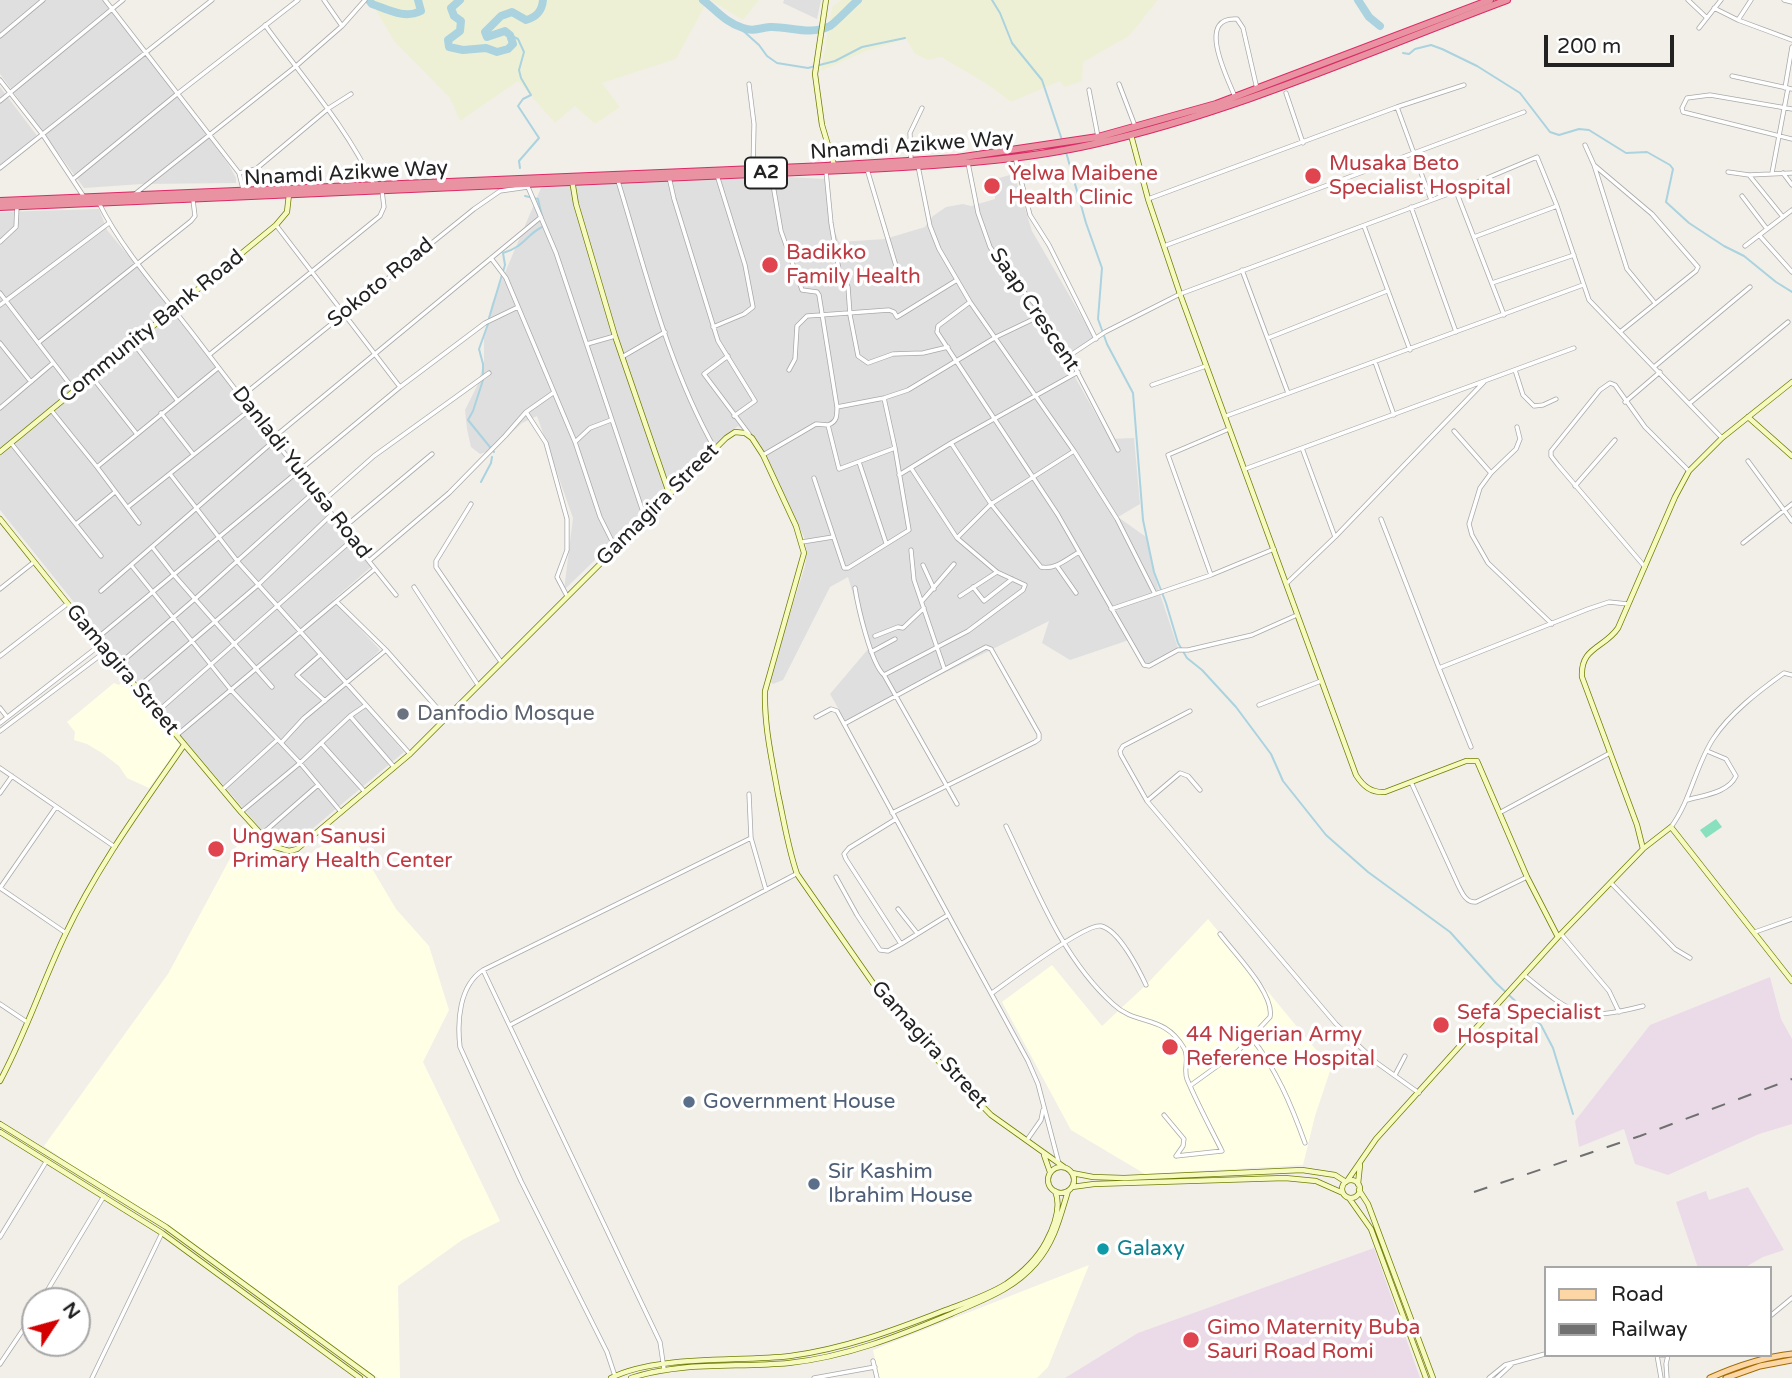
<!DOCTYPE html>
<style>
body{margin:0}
#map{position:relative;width:1792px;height:1378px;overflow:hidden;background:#f2efe9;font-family:"Varela Round",sans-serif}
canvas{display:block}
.legend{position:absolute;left:1544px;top:1266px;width:228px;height:91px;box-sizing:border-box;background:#fff;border:2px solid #a7a7a7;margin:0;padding:9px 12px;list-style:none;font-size:21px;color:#222}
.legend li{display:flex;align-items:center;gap:14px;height:35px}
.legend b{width:35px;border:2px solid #a7a7a7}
.north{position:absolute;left:21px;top:1287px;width:70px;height:70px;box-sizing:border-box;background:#fff;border:2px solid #a7a7a7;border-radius:50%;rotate:54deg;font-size:19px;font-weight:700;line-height:28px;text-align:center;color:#222}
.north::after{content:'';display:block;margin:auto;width:24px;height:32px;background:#d40000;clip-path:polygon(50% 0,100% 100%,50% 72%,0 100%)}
.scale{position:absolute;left:1544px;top:35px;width:130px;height:32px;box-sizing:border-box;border:4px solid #222;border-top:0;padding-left:9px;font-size:21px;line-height:24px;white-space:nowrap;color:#222;-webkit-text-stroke:5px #fff;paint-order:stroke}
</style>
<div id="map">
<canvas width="1792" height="1378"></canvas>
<ul class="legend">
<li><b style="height:9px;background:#fcd6a4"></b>Road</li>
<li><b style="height:9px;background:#707070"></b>Railway</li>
</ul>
<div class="north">N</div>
<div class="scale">200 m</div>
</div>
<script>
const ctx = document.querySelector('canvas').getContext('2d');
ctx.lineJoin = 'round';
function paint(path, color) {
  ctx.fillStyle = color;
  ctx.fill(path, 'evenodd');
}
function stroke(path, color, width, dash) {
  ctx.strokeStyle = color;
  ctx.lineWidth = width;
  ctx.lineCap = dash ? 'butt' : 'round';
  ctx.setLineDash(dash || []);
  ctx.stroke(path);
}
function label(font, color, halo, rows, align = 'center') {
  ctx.font = font + ' "Varela Round",sans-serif';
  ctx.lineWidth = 7;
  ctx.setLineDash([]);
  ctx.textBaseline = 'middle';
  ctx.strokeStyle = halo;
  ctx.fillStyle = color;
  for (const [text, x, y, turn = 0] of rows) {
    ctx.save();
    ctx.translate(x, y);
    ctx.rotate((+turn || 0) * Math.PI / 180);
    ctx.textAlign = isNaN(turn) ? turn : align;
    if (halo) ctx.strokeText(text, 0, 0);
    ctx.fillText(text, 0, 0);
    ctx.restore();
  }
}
paint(new Path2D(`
 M0 0H103L206 133 229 165 236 178V183L142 184 84 188 0 74Z
 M784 0H821L817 19 783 3Z
 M0 87 38 137 0 165Z
 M1014 174 1032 231 1094 338 1063 356 1110 439 1134 438 1140 504 1118 517 1146 537 1158 588 1178 648 1145 666 1129 640 1070 660 1042 643 1049 621 846 722 830 694 869 648 848 577 830 587 783 680 773 684 769 680 805 566 807 552 804 537 763 452 753 437 738 426 694 464 564 590 573 518 537 416 522 423 493 450 480 454 471 447 467 429 465 410 478 384 484 361V338L492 303 541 188 616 182 769 176 826 179 832 225 839 242 885 239 925 227 933 216 946 207 963 204 971 206 995 199V179Z
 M99 209 107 230 172 308 171 310 291 463 328 515 371 567 333 600 380 650 345 684 404 752 293 845 272 842 182 737 0 510V450L90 375 0 448V212Z`), '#e0dfdf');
paint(new Path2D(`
 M1770 977 1781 1019 1792 1039V1124L1759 1134 1668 1175 1635 1164 1624 1129 1579 1147 1575 1121 1650 1025Z
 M1748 1187 1784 1250 1763 1257 1744 1268H1698L1676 1202 1706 1191 1709 1200Z
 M1374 1248 1420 1378H1065L1138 1333Z`), '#ebdbe8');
paint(new Path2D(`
 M124 680 180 745 149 788 127 778 119 766 102 753 87 744 74 740 75 732 67 722 114 683 119 685Z
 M248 825 291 867 348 828 396 909 429 946 449 1010 423 1062 500 1221 462 1240 398 1286 400 1378H378L44 1146 168 974Z
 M1208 919 1331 1068 1315 1116 1303 1165 1145 1174 1071 1130 1002 1002 1052 965 1102 1026 1146 985Z
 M1089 1265 1048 1367 1037 1378H879L873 1350Z`), '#ffffe5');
paint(new Path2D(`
 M370 0H708L676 59 602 83 620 107 595 124 575 106 555 123 518 81 460 121 450 98 394 41Z
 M710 0H759L743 20Z
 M841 0H1158L1129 36 1083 62 1082 81 1064 87 1060 81 1011 102 987 84 941 57 928 60 915 54 906 39 866 51 821 71 832 7Z`), '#eef0d5');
paint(new Path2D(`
 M1716 819 1722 827 1706 838 1700 830Z`), '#88e0be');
stroke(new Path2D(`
 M992 0 1000 13 1012 43 1042 80 1062 140
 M740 28 759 45 767 56 777 63 808 68 835 61 862 47 905 38
 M510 35 518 39 524 52 519 70 521 78 531 95 523 99 518 106 539 138 519 161 520 168
 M1403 53 1409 54 1415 49 1431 45 1442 49 1477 66 1520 93 1550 132 1559 135 1579 129 1589 130 1626 153 1647 152 1670 165 1673 169 1666 202 1689 223 1724 246 1744 256 1776 282 1792 292
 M1066 152 1086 223 1102 268 1098 319 1107 344 1133 393 1143 520 1154 572 1166 603 1178 643 1187 658 1202 670 1236 707 1271 754 1283 781 1326 835 1368 872 1450 932 1496 983 1541 1025 1553 1048 1573 1114
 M525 196 538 199 542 216
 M489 318 505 265 503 253C524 247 526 235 542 227
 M488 324 479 349 483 364V380L473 411 468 420 494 452
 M481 482 491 463 492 457`), '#aad3df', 2);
stroke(new Path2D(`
 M369 0 372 4C389 10 404 19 421 11L418 0
 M460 0 451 8 454 16 461 21 460 31 448 40 449 47 463 50 486 48 497 52 508 49 513 44 510 35 505 31 487 37 485 32 501 16 512 12 526 20C537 17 542 11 543 0
 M703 0C716 10 726 23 743 28 753 32 759 28 770 27 789 26 810 36 830 26 835 23 851 6 858 0
 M1358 0 1369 17 1380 26`), '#aad3df', 8);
const street = new Path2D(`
 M105 0 239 173 243 189
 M324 0 342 26 365 0
 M1688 0 1707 18
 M1784 0 1792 2
 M1714 8 1738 20 1792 40
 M1738 20 1751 0
 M265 25C303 78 346 126 374 185
 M1699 28 1721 0
 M0 36 43 0
 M1732 76 1792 89
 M0 80 43 135 84 197
 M749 84 754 124 753 169
 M1119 84 1135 126
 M1785 88 1792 47
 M1089 90 1098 137
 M1286 93 1303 143
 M1235 97C1228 79 1195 16 1237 19L1243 28 1257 89
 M0 101 123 0
 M1397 107 1431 200
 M1792 109 1710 95 1687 98 1682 108 1683 112 1792 139
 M1585 145 1594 165 1627 269 1655 303
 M1015 157 1030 215 1049 245 1096 339
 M911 161 910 133 922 108
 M968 163 978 213 990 247 1012 279 1034 303 1069 356 1118 450
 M1594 165 1652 214 1698 267 1696 271 1620 332
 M918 166 930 226 939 249 970 302 1074 451 1117 519 1155 594
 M0 168 212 0
 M867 169 896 266
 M826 171 831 223 839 270 848 287 850 315 858 356 868 363 893 354 923 353 948 347
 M1728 172 1749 175 1792 173
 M239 173 256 169
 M771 173 781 231 802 290 817 292 819 295 837 407C837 416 837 422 828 425
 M1772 173 1788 88
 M1783 173 1792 185
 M1749 175 1783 217
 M669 177 674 199 718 341 755 401 734 416
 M73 179 177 94 298 0
 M618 181C646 272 668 366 715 449
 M256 189V169L329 108 351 94
 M1456 191 1504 315
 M135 194 295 67 342 26
 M1742 196 1767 229
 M1148 199 1397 107 1464 85
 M99 203C123 252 166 298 199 342 264 427 329 512 396 595
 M1411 207 1456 332
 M276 225 400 387
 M1364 226 1410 350
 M1759 235 1792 272
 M1474 237 1557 206
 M0 242 16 227 17 206
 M1164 246 1524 112
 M1745 246 1792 210
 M491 258 506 278 575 442 600 517 615 547
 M1242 270 1288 393
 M1492 283 1574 255
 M0 293 75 391
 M970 302 938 326 937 332 1058 515 1144 665 1149 666 1178 650H1188L1252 635 1297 615
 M0 305 109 223
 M713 327 744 314 753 307 745 265 717 175
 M1268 338 1387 291
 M0 343 31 382
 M38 343 191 221 195 216 193 200
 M134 344 177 400
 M587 344 615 336
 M209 355 380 216 384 207 382 191
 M728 356 704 374 749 434
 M1069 356 1105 332 1180 294 1456 191 1537 157 1557 206 1589 300 1722 438
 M622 357 665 332
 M1375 362 1394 415
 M1654 367 1750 287
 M789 370 795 359 797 326 807 316 889 310 894 312 897 317 957 280
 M1515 370 1523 395 1534 406 1543 405 1556 399
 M92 377 136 433
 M1152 385 1206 366
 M242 396 474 209 500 191 528 187 556 253 645 518
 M1625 402 1660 372
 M1690 403 1788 322
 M837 407 884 398 908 390 996 337 1042 315
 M0 408 53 363
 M51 410 97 467 139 523
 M526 412 546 443 567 519V550L557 577 567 596
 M161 413 193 454
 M1226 416 1583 285
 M1517 427 1520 439 1516 449 1491 473 1480 488 1469 524 1472 535 1488 563 1552 624
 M1454 431 1491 473
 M273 438 541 217
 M575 442 590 428 611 420
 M11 443 101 556
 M951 443 991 504 1041 567C1055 570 1067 559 1079 552
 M1302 448 1335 537
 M763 455 816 424 828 425 839 469 895 448
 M1748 461 1792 521
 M859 462 886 543
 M97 467 218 368
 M911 468 957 538 997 572 1025 585 1023 590 968 631 884 675 957 804
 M1245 469 1574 348
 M170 474 238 562 410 754
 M899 475 951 443 1078 372
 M814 478 844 568H848L909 530 895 448 884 398
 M1575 486 1615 440
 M322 502 374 456 489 373
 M471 504 436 561V567L501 662
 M128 507 251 409
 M1381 519 1439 668 1588 609 1609 602 1628 604
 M76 524 115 492
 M342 529 432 454
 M957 538 991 504 1074 451
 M802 542 833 537
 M1743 543 1792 504
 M153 548 174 575 272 687
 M911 550 914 580 944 668
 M369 561 449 493 505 436 526 412 553 393
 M131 565 231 690 300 763 341 812
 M923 565 934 589
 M1057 566 1076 593
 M1645 567 1558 465 1551 456V451L1600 390 1610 383 1615 385 1645 427 1689 471
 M1211 575 1168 455 1229 429
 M1287 583 1335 537 1484 382
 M414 587 478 685
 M973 587 984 601 1012 579
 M855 588C858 607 871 664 884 675
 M0 589 34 562
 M101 591 275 440
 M960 596 997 572
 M922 601 954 564
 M337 602 386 650 446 718
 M1111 609 1211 575 1274 549
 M875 636 898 627 903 628 924 608
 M96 639 400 387 485 323 518 307
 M871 652 895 639
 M320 655 297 675 325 701
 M0 656 67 604
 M118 665 196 598 313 493
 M1439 668 1471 747
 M137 688 258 585 331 515
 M1259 705 1321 681
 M0 708 7 717
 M1190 711 1123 746 1120 751 1121 755 1147 801 1336 1024 1377 1063 1419 1093
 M157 712 352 540
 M350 716 394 767
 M816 717 831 709 837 711 1028 1061 1038 1084 1059 1164
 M0 723 100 645
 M844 724 986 647 991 649 1039 734V739L1035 742 892 813
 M0 731 106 651
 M177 735 375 569
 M281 743 304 718 386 650
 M321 743 365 792
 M0 768 115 847
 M1411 782 1458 885C1462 893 1466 903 1476 902L1527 877
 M222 790 277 740
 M0 793 12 776
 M749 794 751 838 766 890
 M1687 800C1704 795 1728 793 1736 776L1726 759 1707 751
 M1147 801 1180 773 1188 776 1200 790
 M241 812 300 763 350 716 366 705
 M1501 812 1610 753
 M896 819 849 848 844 854 846 859 901 944 948 915
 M1006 826C1036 888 1061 957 1113 1004 1137 1027 1163 1013 1184 1048 1190 1058 1183 1069 1187 1079 1197 1103 1210 1127 1222 1151L1176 1156
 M1671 827C1691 800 1695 767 1713 739 1730 713 1759 691 1784 673L1792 675
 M262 834 318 785
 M836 877 857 915 880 950 888 951 901 944
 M1611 883 1675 949 1690 958
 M0 888 56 807
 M0 888 66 933
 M898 909 917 933
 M1755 932 1792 919
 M1561 934 1609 991 1619 1012
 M483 970 660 1342 664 1369
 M1524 975C1573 1015 1580 1022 1643 1006
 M992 993C1009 981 1085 923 1101 926 1119 930 1139 970 1146 985
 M0 1004 27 1022
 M510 1025 796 874
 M1251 1037C1276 1069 1291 1104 1305 1143
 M1395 1075 1405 1056
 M1191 1085 1238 1051 1270 1017C1275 994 1234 953 1220 934
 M1164 1115 1184 1139 1183 1146 1176 1156
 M1027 1140 1041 1120 1043 1110
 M0 1237 46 1162
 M41 1301 104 1196
 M1769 1317 1792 1298
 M1657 1355 1661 1378
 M1660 1355H1664
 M873 1361 877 1378
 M0 1364 35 1312
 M615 1376 607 1352 521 1181 460 1047C457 1021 459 986 483 970L751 838
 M92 1378 162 1233
 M814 1378 875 1367
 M1489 1378 1505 1365 1545 1354
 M1497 1378 1511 1365
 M1667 1378 1666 1364 1668 1355`);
const secondary = new Path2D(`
 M826 0 815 74 822 125 834 165
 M1131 135 1148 199 1180 294 1356 775C1363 786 1371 793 1385 792L1466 761H1477L1527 877 1558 937
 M572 180 576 204 615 336 669 493
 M1748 417 1792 456
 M0 452 276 225 287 212 289 194
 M0 519 96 639 241 812 272 846 289 851 297 849 410 754 726 438 735 432 745 433 752 438 763 455 796 526 804 553 765 691C764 726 772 760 778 794 784 821 788 848 797 874L891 1009 943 1066 991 1115 1064 1167
 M1644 848 1671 827 1792 981
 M0 1081C26 1033 42 983 65 935 97 867 142 806 184 745
 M0 1124 166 1227 372 1378
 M0 1132 162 1233 360 1378
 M1044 1155 1050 1172
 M1048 1180a13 13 0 1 1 26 0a13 13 0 1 1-26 0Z
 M1072 1173 1093 1177 1124 1178 1302 1170 1335 1175 1346 1182
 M1342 1189a9 9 0 1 1 18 0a9 9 0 1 1-18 0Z
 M1347 1181 1376 1139 1558 937 1643 849 1637 825 1582 677C1580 647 1605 648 1618 628L1675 497 1689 471 1722 438 1792 382
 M1358 1184 1360 1165
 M1072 1187 1094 1184 1285 1178 1316 1181 1343 1193
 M1359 1190 1368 1204 1433 1378
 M1349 1198 1371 1229 1426 1378
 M611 1378C655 1355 739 1362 790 1356 843 1349 892 1331 943 1311 964 1303 987 1296 1006 1284 1022 1273 1037 1259 1046 1242 1054 1227 1062 1207 1055 1191
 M631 1378C682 1361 736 1368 789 1363 846 1357 899 1336 951 1314 982 1300 1013 1290 1036 1263 1055 1241 1060 1217 1068 1191`);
const primary = new Path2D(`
 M1710 1378C1737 1366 1763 1357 1792 1354
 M1726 1378 1760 1366 1792 1360`);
const highway = new Path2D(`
 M0 201 826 166 957 158 1098 137 1216 104 1490 0
 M0 207 867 169C943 165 1019 161 1094 144 1236 112 1370 51 1507 0`);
stroke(street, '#a9a9a9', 5);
stroke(secondary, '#707d05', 6);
stroke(primary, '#a06b00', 7);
stroke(highway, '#dc2a67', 8);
stroke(street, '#fff', 3.5);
stroke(secondary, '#f7fabf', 4.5);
stroke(primary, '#fcd6a4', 5);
stroke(highway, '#e892a2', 6);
stroke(new Path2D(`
 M1474 1192 1640 1136 1792 1079`), '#707070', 2, [14, 14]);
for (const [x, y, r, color] of [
 [1313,176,9,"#e0444e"],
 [992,186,9,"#e0444e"],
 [770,265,9,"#e0444e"],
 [403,714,7,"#6b7280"],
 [216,849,9,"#e0444e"],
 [1441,1025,9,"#e0444e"],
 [1170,1047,9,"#e0444e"],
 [689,1102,7,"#5c6f8a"],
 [814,1184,7,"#5c6f8a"],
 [1103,1249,7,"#0f9aa8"],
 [1191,1340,9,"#e0444e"]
]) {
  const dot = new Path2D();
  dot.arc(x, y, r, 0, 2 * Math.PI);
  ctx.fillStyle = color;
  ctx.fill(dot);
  stroke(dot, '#fff', 2.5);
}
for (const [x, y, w] of [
 [766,173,42]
]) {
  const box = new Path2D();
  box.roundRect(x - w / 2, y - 15.5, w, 31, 5);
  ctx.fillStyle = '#fff';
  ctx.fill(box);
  stroke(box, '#222', 2);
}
label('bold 19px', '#222', null, [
 ["A2",766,173]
]);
label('21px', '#222', '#fff', [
 ["Nnamdi Azikwe Way",912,146,-4],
 ["Nnamdi Azikwe Way",346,174,-3],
 ["Sokoto Road",381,283,-39],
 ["Saap Crescent",1034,310,56],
 ["Community Bank Road",152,327,-39],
 ["Danladi Yunusa Road",301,473,52],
 ["Gamagira Street",658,505,-45],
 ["Gamagira Street",122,670,50],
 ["Gamagira Street",929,1045,48]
]);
label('21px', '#be3a42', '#fff', [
 ["Musaka Beto",1329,164],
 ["Specialist Hospital",1329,188],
 ["Yelwa Maibene",1008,174],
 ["Health Clinic",1008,198],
 ["Badikko",786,253],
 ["Family Health",786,277],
 ["Ungwan Sanusi",232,837],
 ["Primary Health Center",232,861],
 ["Sefa Specialist",1457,1013],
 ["Hospital",1457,1037],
 ["44 Nigerian Army",1186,1035],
 ["Reference Hospital",1186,1059],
 ["Gimo Maternity Buba",1207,1328],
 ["Sauri Road Romi",1207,1352]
], 'left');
label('21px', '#5b616d', '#fff', [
 ["Danfodio Mosque",417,714]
], 'left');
label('21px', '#4e5e75', '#fff', [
 ["Government House",703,1102],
 ["Sir Kashim",828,1172],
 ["Ibrahim House",828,1196]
], 'left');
label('21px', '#0d838f', '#fff', [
 ["Galaxy",1117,1249]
], 'left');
</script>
